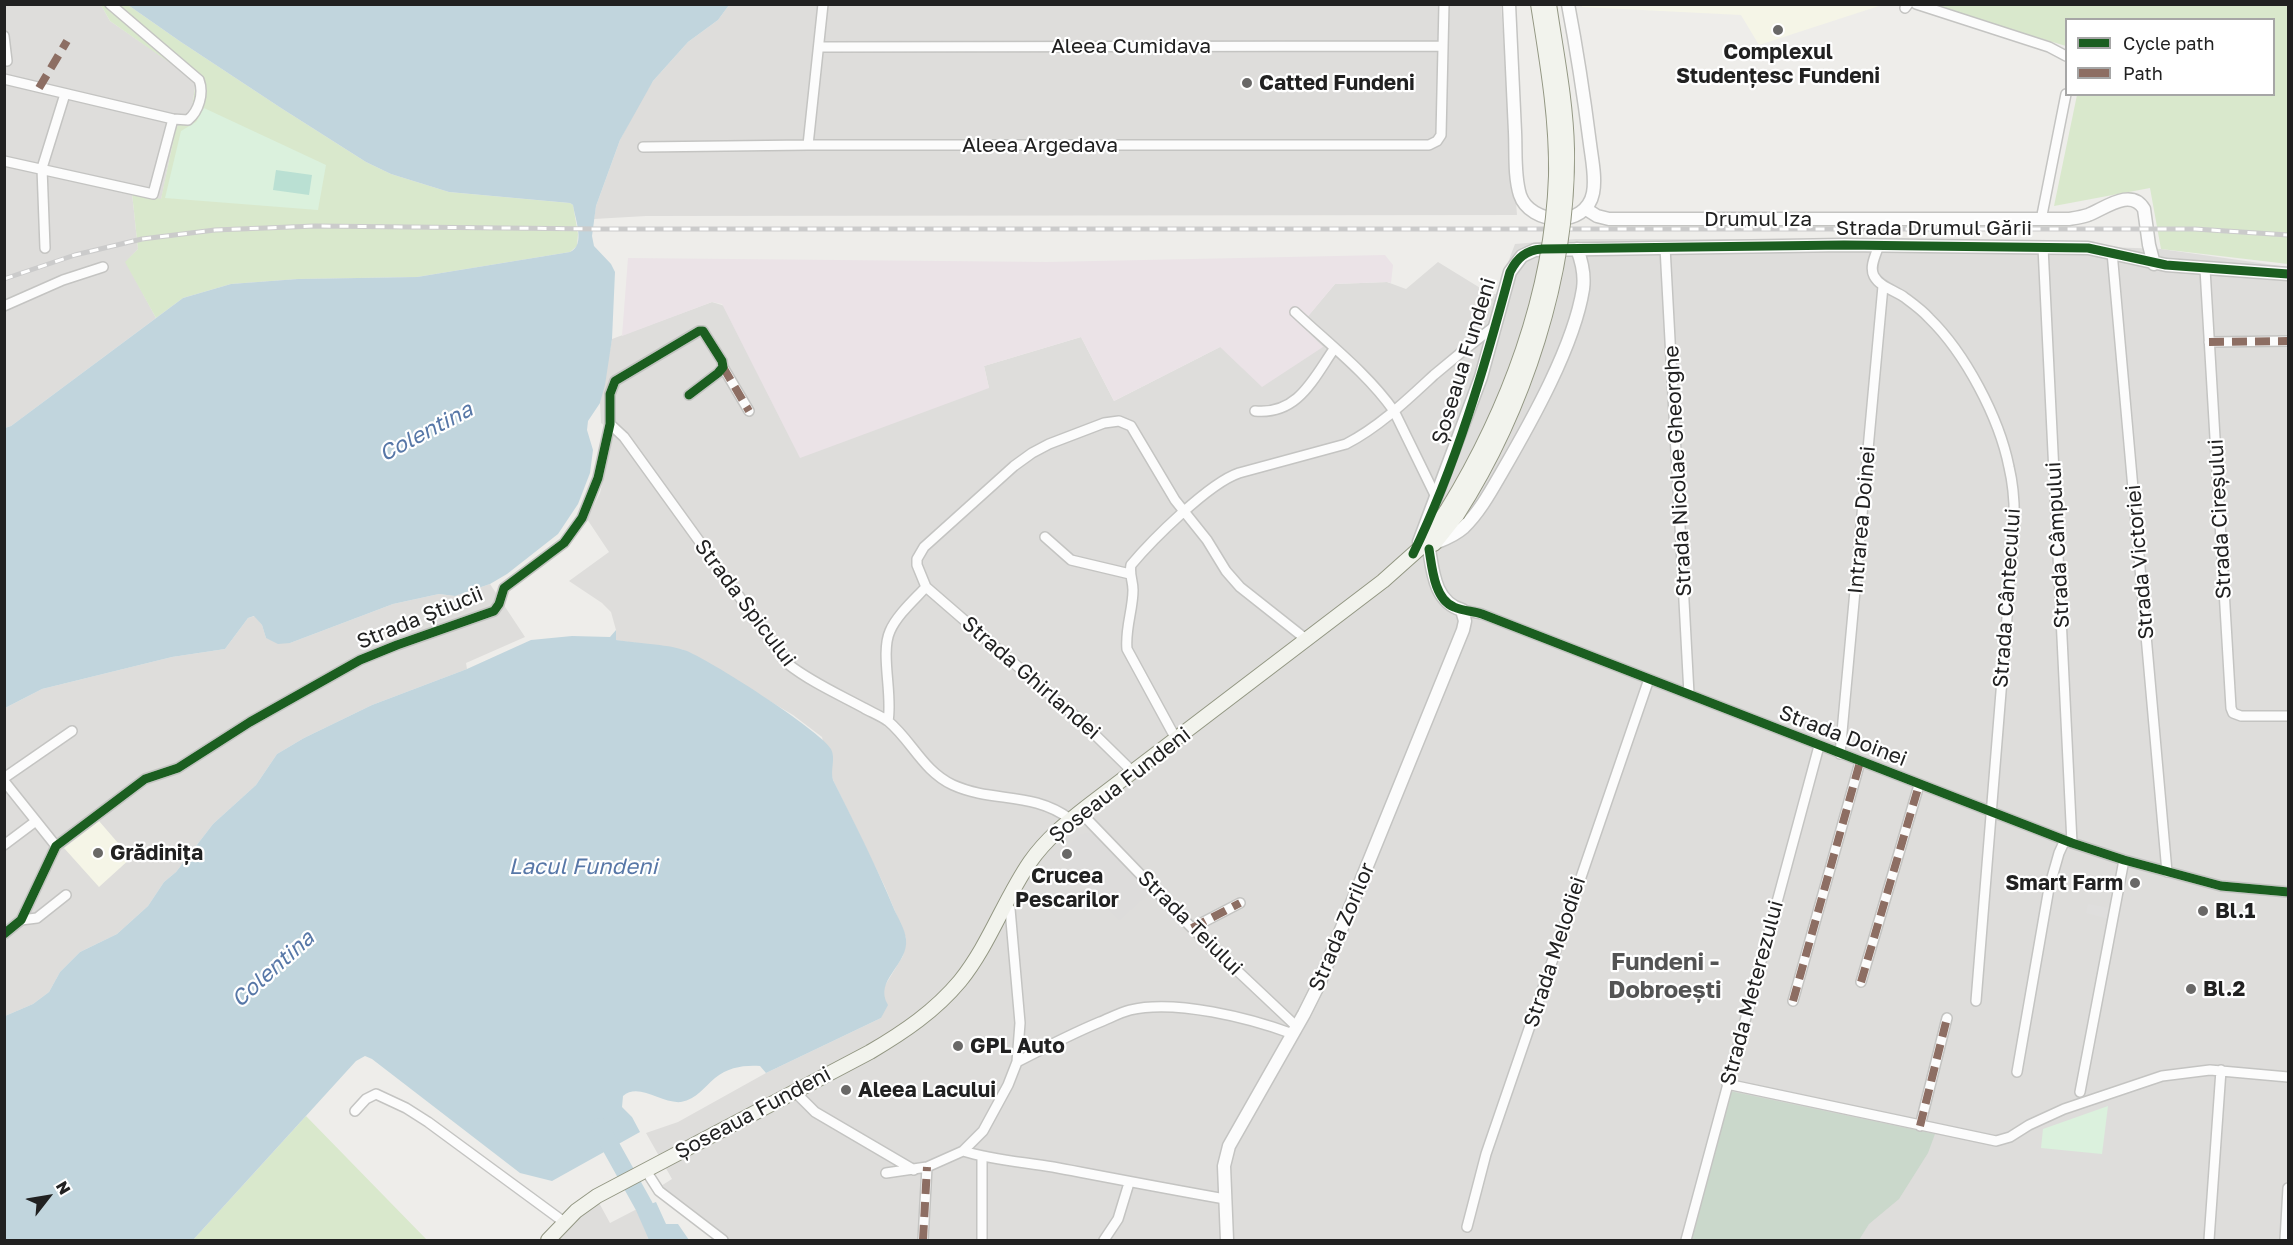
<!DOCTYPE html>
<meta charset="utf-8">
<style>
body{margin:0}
#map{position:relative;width:2293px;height:1245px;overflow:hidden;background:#eeedea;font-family:"Golos Text",sans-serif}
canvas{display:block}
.frame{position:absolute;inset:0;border:6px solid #212121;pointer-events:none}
.legend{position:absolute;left:2065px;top:18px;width:210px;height:78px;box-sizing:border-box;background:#fff;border:2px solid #a6a6a6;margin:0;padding:8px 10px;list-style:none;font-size:18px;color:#212121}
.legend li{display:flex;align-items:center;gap:12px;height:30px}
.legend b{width:30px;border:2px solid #a6a6a6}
.north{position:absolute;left:18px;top:1167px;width:60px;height:60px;-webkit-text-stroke:4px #fff;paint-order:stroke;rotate:59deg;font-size:16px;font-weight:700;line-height:24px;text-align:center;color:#212121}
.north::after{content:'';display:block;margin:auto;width:21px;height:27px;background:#212121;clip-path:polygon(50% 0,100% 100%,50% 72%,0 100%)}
</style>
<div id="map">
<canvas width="2293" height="1245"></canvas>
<div class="frame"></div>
<ul class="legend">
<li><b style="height:8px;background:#1b5e20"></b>Cycle path</li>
<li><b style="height:8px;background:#8d6e63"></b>Path</li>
</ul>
<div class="north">N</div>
</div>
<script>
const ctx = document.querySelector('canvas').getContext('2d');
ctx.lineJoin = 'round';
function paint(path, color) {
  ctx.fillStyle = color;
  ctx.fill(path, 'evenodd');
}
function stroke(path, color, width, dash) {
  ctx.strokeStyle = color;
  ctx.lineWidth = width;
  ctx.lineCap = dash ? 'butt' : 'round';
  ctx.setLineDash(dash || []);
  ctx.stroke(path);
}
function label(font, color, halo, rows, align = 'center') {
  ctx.font = font + ' "Golos Text",sans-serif';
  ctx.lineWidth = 4.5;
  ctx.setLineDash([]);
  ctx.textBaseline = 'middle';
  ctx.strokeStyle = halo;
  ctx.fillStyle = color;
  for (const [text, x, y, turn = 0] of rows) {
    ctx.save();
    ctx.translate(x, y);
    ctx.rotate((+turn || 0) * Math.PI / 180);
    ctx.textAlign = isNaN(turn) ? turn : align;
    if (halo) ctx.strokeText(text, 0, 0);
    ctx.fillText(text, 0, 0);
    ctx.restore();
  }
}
paint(new Path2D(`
 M4 5H101L110 21 196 80 192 108 176 128 161 200 132 193 138 249 126 262 156 318 11 426 5 428Z
 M729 5H1501L1517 215 646 216 594 219 596 206 620 140 640 101 653 81 688 42 718 20Z
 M1575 239H1897L2161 249 2288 267V1240H715L653 1191 672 1179 646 1133 678 1122 766 1073 881 1018 884 987 903 956 906 938 885 887 833 780 822 737 793 715 684 650 615 640 616 630 611 612 602 603 569 581 609 552 587 519 600 493 614 433 601 423 600 403 612 339 712 302 989 388 984 366 1081 337 1114 401 1220 347H1323L1300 325 1335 284 1387 282 1406 289 1438 262 1490 294H1496L1515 244Z
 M490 584 525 637 466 663 467 669 372 705 304 738 277 754 256 785 213 824 176 872 164 882 148 906 117 934 80 952 60 972 49 992 33 1004 5 1016V708L42 689 172 657 225 649 248 618 255 616 262 625 266 638 290 643 393 604 439 594 455 596Z
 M592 1190 610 1223 637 1209 649 1240H541L570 1208Z`), '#dedddb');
paint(new Path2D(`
 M1385 255 1393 265 1391 283 1387 282 1335 284 1301 325 1323 347 1262 387 1220 347 1114 401 1081 337 984 366 989 388 800 458 722 304 712 302 622 336 628 258 1047 262Z`), '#ebe3e7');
paint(new Path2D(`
 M1582 5V4L1882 5 1759 45 1741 15 1582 7Z
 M99 821 131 858 99 887 64 848Z`), '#f5f5e7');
paint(new Path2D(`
 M1087 833 1094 835 1150 892 1119 920 1059 855 1079 835Z`), '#dddcdb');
paint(new Path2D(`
 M101 5H128L181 42 281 108 366 162 391 174 449 192 570 203 573 205 578 234 577 246 570 252 417 277 298 279 231 284 183 298 156 318 125 262 138 249 132 193 161 199 176 128 192 108 196 81 110 21Z
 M1928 5H2288V264L2161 249 2150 188 2054 206 2077 95 2274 94V20H2066V46Z
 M306 1116 427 1240H193Z`), '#d9e8cc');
paint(new Path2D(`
 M1730 1091 1935 1134 1928 1153 1899 1199 1869 1224 1859 1240H1690Z`), '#cad8cb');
paint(new Path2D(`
 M204 108 326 165 318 210 165 198 181 131 196 122Z
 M2108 1106 2102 1154 2041 1148 2043 1129Z`), '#dbf1dd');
paint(new Path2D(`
 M276 170 312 175 309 195 273 190Z`), '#bae0d3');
paint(new Path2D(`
 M2088 904 2115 909 2113 920 2086 913Z`), '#dfdedd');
paint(new Path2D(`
 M128 5H729L718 20 688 42 653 81 620 140 596 206 592 236 594 246 611 264 615 272 612 339 605 385 600 403 588 421 587 430 593 450 590 473 578 504 558 534 507 574 490 584 455 596 439 594 393 604 290 643 278 644 266 638 262 625 254 616 248 618 225 649 172 657 42 689 5 708V428L11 426 183 298 231 284 298 279 417 277 570 252C586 245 575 219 573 205L570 203 449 192 391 174 366 162 281 108 181 42Z
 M616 630V640C635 643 666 644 684 650 706 657 821 731 831 749 836 759 830 769 833 780 854 822 876 865 894 909 898 918 905 929 906 939 909 965 873 980 888 1005L881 1018 766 1073 760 1066C744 1065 729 1067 715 1078 704 1087 697 1099 681 1102 662 1104 639 1082 623 1096L622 1107 632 1117 640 1132 552 1181 520 1173 372 1059 365 1056 356 1061 193 1240H5V1016L33 1004 49 992 60 972 80 952 117 934 148 906 164 882 176 872 213 824 256 785 277 754 304 738 372 705 467 669 531 640 572 636 610 637Z
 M656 1202 666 1224H678L689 1240H649L637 1209Z`), '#c1d5dd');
stroke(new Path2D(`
 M600 1127 644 1206 659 1240`), '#c1d5dd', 18);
const minor = new Path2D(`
 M1916 4 2049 47 2066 56
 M1905 8 1908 4
 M4 36 7 61
 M819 47 1443 46
 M4 79 173 119 188 120C199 111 204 93 199 80L110 4
 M808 145 823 4
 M643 147 808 145H1429L1437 141 1441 135 1444 4
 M4 161 153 194 173 119
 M2041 220 2066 94
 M1879 245C1876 254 1869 267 1874 276 1880 287 1894 290 1904 297 1912 303 1922 310 1929 318 1965 353 1999 417 2009 467 2014 488 2015 509 2014 531L1976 1001
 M1665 247 1689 694
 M2043 247 2072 843
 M45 248 42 168 65 94
 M2112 252 2167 872
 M2205 269 2231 708 2233 713 2241 716H2288
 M4 306 63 280 103 267
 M1295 312C1329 344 1367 373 1394 411L1437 499
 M2209 342 2288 341
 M723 367 749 411
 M1255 411C1298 415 1313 379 1334 349
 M610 424 624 437 788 664C811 682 838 694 864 708 871 712 881 716 888 721 912 741 923 771 953 785 993 803 1032 791 1070 819
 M1045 537 1071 560 1130 574
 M1462 610 1482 614 2072 843 2124 860 2221 886 2288 892
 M888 721C893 695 880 653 890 631 897 615 914 600 926 587
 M1176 739 1127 649C1125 628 1133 610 1133 590 1133 581 1129 574 1131 565 1152 540 1209 483 1239 473L1346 444C1379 427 1407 400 1434 375 1454 358 1475 341 1496 325
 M1840 754 1883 286
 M1133 772 1083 723 926 587 917 565V559L924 547 1014 466 1032 453 1049 444 1104 423 1119 421 1131 426 1175 500 1207 540 1226 571 1240 587 1307 640
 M4 778 72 731
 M4 781 56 846
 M1085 817 1192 928 1297 1027
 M4 845 36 821
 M21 920 37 918 66 895
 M1192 928 1240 903
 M4 934 21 920 56 846 145 779 178 768 250 722 360 660 397 645 494 611 499 604 504 588 564 543 582 518 598 478 610 424V394L615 381 699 331H703L722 361 723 367 718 373 689 395
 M1861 982 1919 785
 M1793 1001 1860 762
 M1017 1062C1044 1048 1071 1034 1100 1022 1110 1018 1119 1013 1130 1010 1175 999 1250 1018 1293 1034
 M2017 1072 2049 888 2059 853 2065 840
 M1727 1084 1996 1141 2010 1137 2029 1125 2064 1109 2162 1076 2210 1070 2288 1077
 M794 1091 815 1112 914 1170
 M2080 1092 2124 860
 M355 1111 366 1099 376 1094 406 1108 428 1122 564 1222
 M1920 1126 1947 1018
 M963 1151C992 1160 1023 1162 1053 1167 1111 1178 1168 1189 1225 1199
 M886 1173 927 1167 963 1151 983 1131 1008 1085 1017 1062 1020 1023 1010 909
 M650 1177 659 1191 723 1240
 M1467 1227 1486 1154 1649 679
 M923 1240 927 1167
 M982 1240V1157
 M1104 1240 1118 1219 1129 1183
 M1686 1240 1819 746
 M2209 1240 2221 1070
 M2285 1240 2288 1188`);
const tertiary = new Path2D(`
 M1509 4C1511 47 1513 89 1515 132 1516 152 1514 176 1520 195 1530 225 1586 229 1593 193 1596 178 1592 160 1590 144 1584 97 1577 51 1568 4
 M1586 209 1597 216 1609 219H2069C2075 218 2082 217 2088 215 2104 209 2131 187 2144 209L2149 245 2154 264
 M1419 542 1481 377 1510 272 1522 256 1535 250 1844 245 2088 248 2166 265 2288 274
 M1435 543C1445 539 1454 536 1463 528 1479 513 1491 491 1502 472 1531 422 1574 346 1583 289 1585 275 1582 262 1577 249
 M1227 1240 1224 1166 1229 1146 1304 1014 1319 984 1463 630 1465 621 1462 610C1435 602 1433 573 1429 549`);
const secondary = new Path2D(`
 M1434 544 1457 515
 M548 1240 576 1211 597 1196 870 1052C904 1032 935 1011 960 981 989 945 1004 900 1030 862 1046 839 1067 822 1089 805L1383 581 1420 548 1447 510`);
stroke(minor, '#c4c4c2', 12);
stroke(tertiary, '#c4c4c2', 15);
stroke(secondary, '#939783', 16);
stroke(minor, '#fcfcfc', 9);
stroke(tertiary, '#fcfcfc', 12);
stroke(secondary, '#f2f3ed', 14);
const rail = new Path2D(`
 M4 279 75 255 142 239 215 230 315 226 597 229H2195L2288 235`);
stroke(rail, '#cbcbcb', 5);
stroke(rail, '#fff', 3, [9]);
const secondaryBridge = new Path2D(`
 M1447 510C1508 410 1552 294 1556 176 1557 118 1547 61 1538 4
 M1457 515C1524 410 1569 275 1567 149 1566 101 1556 52 1549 4`);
stroke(secondaryBridge, '#939783', 16, []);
stroke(secondaryBridge, '#f2f3ed', 14);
stroke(new Path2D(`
 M39 88 67 41
 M2209 342 2288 341
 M723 367 749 411
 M1192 928 1240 903
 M1861 982 1919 785
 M1793 1001 1860 762
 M1920 1126 1947 1018
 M923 1240 927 1167`), '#8d6e63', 8, [15, 8]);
stroke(new Path2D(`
 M1429 549C1432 567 1434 599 1454 607 1463 611 1473 611 1482 614L2072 843 2124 860 2221 886 2288 892
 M1413 554C1456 466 1485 366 1510 272 1517 258 1526 250 1542 249L1844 245 2088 248 2166 265 2288 274
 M4 934 21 920 56 846 145 779 178 768 250 722 360 660 397 645 494 611 499 604 504 588 564 543 582 518 598 478 610 424V394L615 381 699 331H703L722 361 723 367 718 373 689 395`), '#1b5e20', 9);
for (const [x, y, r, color] of [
 [1778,30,6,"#696867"],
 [1247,83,6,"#696867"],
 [98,853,6,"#696867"],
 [1067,854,6,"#696867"],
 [2135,883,6,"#696867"],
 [2203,911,6,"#696867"],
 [2191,989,6,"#696867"],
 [958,1046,6,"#696867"],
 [846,1090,6,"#696867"]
]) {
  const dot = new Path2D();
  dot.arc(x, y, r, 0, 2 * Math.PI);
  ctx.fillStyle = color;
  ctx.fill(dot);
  stroke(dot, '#fff', 2);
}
label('21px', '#212121', '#fff', [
 ["Aleea Cumidava",1131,46],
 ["Aleea Argedava",1040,145],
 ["Drumul Iza",1758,219],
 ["Strada Drumul Gării",1934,228],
 ["Șoseaua Fundeni",1464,361,-73],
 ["Strada Nicolae Gheorghe",1678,471,-93],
 ["Strada Cireșului",2220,519,-93],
 ["Intrarea Doinei",1862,520,-85],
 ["Strada Câmpului",2058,545,-93],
 ["Strada Victoriei",2140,562,-95],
 ["Strada Cântecului",2007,598,-86],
 ["Strada Spicului",745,603,53],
 ["Strada Știucii",420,618,-22],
 ["Strada Ghirlandei",1031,678,41],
 ["Strada Doinei",1843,736,21],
 ["Șoseaua Fundeni",1120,785,-38],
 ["Strada Teiului",1190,923,45],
 ["Strada Zorilor",1342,927,-67],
 ["Strada Melodiei",1555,952,-72],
 ["Strada Meterezului",1752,993,-75],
 ["Șoseaua Fundeni",753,1113,-28]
]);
label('bold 21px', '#212121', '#fff', [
 ["Complexul",1778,52,"center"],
 ["Studențesc Fundeni",1778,76,"center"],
 ["Catted Fundeni",1259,83],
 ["Grădinița",110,853],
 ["Crucea",1067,876,"center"],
 ["Pescarilor",1067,900,"center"],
 ["Smart Farm",2123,883,"right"],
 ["Bl.1",2215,911],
 ["Bl.2",2203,989],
 ["GPL Auto",970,1046],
 ["Aleea Lacului",858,1090]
], 'left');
label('italic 22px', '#5777a7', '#fff', [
 ["Colentina",426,432,-28],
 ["Lacul Fundeni",583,867],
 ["Colentina",273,969,-42]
]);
label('bold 24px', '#545454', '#fff', [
 ["Fundeni -",1665,962],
 ["Dobroești",1665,990]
]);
</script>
